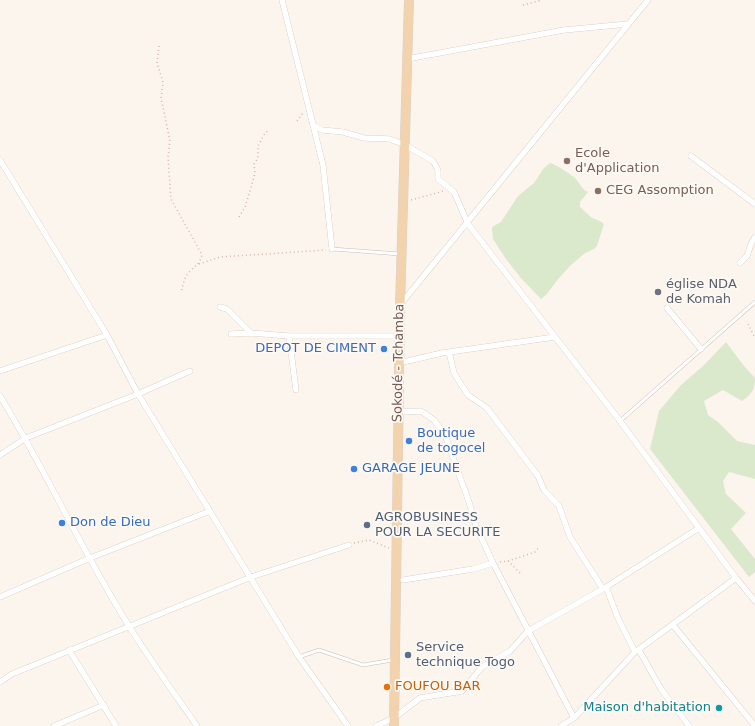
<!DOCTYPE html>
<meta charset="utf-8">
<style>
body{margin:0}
canvas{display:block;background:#fbf5ed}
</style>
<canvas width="755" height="726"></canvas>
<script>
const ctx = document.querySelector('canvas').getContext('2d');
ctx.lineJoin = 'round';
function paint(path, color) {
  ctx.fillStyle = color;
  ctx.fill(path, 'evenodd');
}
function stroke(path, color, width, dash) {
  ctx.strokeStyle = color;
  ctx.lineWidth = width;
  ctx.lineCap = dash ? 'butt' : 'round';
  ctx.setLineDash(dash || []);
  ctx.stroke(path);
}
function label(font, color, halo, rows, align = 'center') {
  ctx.font = font + ' "DejaVu Sans",sans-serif';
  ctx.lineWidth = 3.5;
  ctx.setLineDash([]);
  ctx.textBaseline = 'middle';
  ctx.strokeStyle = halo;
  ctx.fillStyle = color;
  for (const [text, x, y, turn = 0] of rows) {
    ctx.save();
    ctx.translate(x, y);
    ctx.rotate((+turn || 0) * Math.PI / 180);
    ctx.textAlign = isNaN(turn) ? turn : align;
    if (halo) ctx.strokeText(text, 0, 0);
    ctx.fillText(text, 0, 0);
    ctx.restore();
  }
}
paint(new Path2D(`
 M550 163C559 166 567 172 575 178 580 183 581 189 588 192L580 202V207L592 218 600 221 604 224 597 246 594 249 585 253 570 266 559 278 546 295 541 299 520 277 506 259 493 239 492 227 501 222 518 196 534 183 544 168Z
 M726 342 744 366 755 378C755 390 751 395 742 401L723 390 704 401 708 415 718 422 737 441 755 445V479L729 472 723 481 726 494 746 513 731 529 755 559V572L749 577 650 449 659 411 681 385 703 366Z`), '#dae9cc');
const service = new Path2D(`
 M332 249 400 254
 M620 421 755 302
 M299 657 319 650 363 665 393 660`);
const minor = new Path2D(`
 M282 0 323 165 332 249
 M407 59 564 30 628 24
 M313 125 322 130 343 132 364 138 390 139 405 145 433 161 438 170V179L454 192 468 224 620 421 736 578 755 601
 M691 156 755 204
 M0 160 107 335 138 394 299 657 348 726
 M740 263 747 256 751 244 755 237
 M400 305 648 0
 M220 307 227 309 251 333
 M667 308 701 349
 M231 334 251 333 289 336
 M449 352 454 373 468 395 487 408 538 476 544 490 559 506 570 537 603 589
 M399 363 442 353 555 337
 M0 371 107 335
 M296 390 289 336H400
 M0 396C46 471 82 551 129 626 150 660 174 693 197 726
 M399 412 421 411 434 420 445 435 469 502 476 526 493 563 574 718
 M0 455 26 438 138 394 190 371
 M403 580 473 569 493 563
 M606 587 618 618 635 652
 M0 597 90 558 210 511
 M673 625 755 726
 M69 650 116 726
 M639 650 661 689 689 726
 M0 682 12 674 251 577 349 545
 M54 726 104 705
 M376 726 394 718 420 698 462 691 482 667 510 651 528 631 603 589 699 528
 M561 726 574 718 635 652 736 578`);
const primary = new Path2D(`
 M394 726 400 306 409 0`);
stroke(service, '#cdbdb3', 4);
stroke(minor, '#cdbdb3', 6);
stroke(primary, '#d8d1ce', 10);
stroke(new Path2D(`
 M523 5 542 0
 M159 46 157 63 163 82 161 98 170 141 168 157 171 199 202 255C199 265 197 264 190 271 184 277 183 285 181 293
 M297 121 303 113
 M411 200 444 191
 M239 217 245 207 250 191 255 173 254 164 258 158V146L265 133 269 130
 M199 264 220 257 326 250
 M748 324 755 338
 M354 543 369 540 389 548
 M508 561 535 552 539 547
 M500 562 508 561 521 574`), '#d4b6aa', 1.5, [1, 3]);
stroke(service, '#fff', 3);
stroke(minor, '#fff', 5.5);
stroke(primary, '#f3d3ad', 9);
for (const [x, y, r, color] of [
 [567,161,4,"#8d6e63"],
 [598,191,4,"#8d6e63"],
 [658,292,4,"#6b7280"],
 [384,349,4,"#3f7fe0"],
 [409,441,4,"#3f7fe0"],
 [354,469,4,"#3f7fe0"],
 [62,523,4,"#3f7fe0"],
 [367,525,4,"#5c6f8a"],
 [408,655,4,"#5c6f8a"],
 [387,687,4,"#e8710a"],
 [719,708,4,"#0f9aa8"]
]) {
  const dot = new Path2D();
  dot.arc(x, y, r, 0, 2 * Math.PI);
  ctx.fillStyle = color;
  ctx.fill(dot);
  stroke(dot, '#fef9f4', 1.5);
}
label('13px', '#785e54', '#fef9f4', [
 ["Ecole",575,154],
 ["d'Application",575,169],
 ["CEG Assomption",606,191]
], 'left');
label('13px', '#5b616d', '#fef9f4', [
 ["église NDA",666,285],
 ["de Komah",666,300]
], 'left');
label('13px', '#366cbe', '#fef9f4', [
 ["DEPOT DE CIMENT",376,349,"right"],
 ["Boutique",417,434],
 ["de togocel",417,449],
 ["GARAGE JEUNE",362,469],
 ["Don de Dieu",70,523]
], 'left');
label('13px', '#755b51', '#fef9f4', [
 ["Sokodé - Tchamba",399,363,-89]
]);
label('13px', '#4e5e75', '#fef9f4', [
 ["AGROBUSINESS",375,518],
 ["POUR LA SECURITE",375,533],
 ["Service",416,648],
 ["technique Togo",416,663]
], 'left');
label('13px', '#c56008', '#fef9f4', [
 ["FOUFOU BAR",395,687]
], 'left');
label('13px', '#0d838f', '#fef9f4', [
 ["Maison d'habitation",711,708]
], 'right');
</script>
